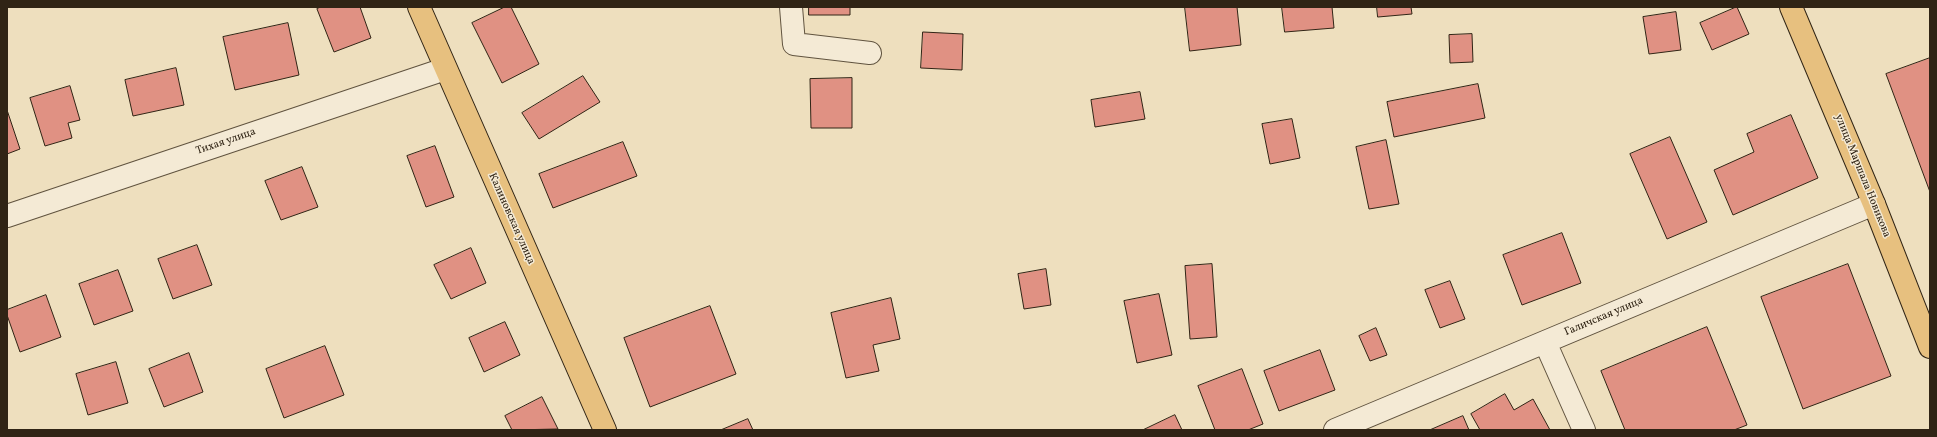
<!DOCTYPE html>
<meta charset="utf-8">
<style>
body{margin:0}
#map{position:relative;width:1937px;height:437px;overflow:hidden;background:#eedfbe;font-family:Vollkorn,serif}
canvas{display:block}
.frame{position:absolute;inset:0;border:8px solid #302415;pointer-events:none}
</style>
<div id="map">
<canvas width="1937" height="437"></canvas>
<div class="frame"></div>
</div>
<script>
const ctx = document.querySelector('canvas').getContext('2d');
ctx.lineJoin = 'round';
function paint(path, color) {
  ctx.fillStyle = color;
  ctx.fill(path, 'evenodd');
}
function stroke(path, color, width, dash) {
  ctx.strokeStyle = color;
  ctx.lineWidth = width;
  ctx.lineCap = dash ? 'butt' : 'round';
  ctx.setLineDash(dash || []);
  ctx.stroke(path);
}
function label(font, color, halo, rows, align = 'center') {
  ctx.font = font + ' Vollkorn,serif';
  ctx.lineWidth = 3;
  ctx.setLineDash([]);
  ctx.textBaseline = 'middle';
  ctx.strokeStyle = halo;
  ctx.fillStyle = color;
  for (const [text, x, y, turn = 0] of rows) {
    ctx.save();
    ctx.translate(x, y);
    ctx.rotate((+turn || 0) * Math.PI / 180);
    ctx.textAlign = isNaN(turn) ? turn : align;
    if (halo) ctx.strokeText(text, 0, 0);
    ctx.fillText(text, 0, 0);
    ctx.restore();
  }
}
const building = new Path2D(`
 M321 7H360L371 38 334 52 317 9Z
 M505 7H511L539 64 502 83 472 23Z
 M809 7H850V15H809Z
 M1185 7H1237L1241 45 1190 51Z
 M1282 7H1332L1334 28 1285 32Z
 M1377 7H1411L1412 14 1378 17Z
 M1737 7 1749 34 1712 50 1700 23Z
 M1676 12 1681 50 1649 54 1643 17Z
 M288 23 299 75 235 90 223 37Z
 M923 32 963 34 962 70 921 68Z
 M1472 34 1473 62 1450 63 1449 35Z
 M1930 58V192L1886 74Z
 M176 68 184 105 133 116 125 80Z
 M583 76 600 102 539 139 522 113Z
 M852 78V128H811L810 79Z
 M1478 84 1485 118 1394 137 1387 102Z
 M70 86 80 120 68 123 72 138 45 146 30 98Z
 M1140 92 1145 119 1095 127 1091 100Z
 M7 110 20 149 7 154Z
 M1791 115 1818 178 1733 215 1714 170 1754 152 1747 134Z
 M1292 119 1300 158 1270 164 1262 124Z
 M1670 137 1707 222 1667 239 1630 154Z
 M1386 140 1399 204 1369 209 1356 147Z
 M623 142 637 176 553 208 539 174Z
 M435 146 454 197 426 207 407 156Z
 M302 167 318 207 281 220 265 181Z
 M1562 233 1581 283 1522 305 1503 255Z
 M197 245 212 285 173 299 158 259Z
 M471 248 486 283 451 299 434 265Z
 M1212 264 1217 337 1190 339 1185 266Z
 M1848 264 1891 376 1803 409 1761 297Z
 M1046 269 1051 305 1024 309 1018 274Z
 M118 270 133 311 94 325 79 284Z
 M1450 281 1465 319 1440 328 1425 290Z
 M1159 294 1172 355 1137 363 1124 301Z
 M46 295 61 337 20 352 7 315V310Z
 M891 298 900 339 873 345 879 371 846 378 831 313Z
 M710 306 736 374 650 407 624 338Z
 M505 322 520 355 484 372 469 338Z
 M1707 327 1747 425 1734 430H1625L1601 371Z
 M1376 328 1387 355 1370 361 1359 336Z
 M325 346 344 395 284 418 266 369Z
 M1320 350 1335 390 1279 411 1264 371Z
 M189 353 203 392 164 407 149 369Z
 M116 362 128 403 88 415 76 374Z
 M1242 369 1263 424 1248 430H1215L1198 386Z
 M1505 394 1514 410 1533 399 1550 430H1480L1471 414Z
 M542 397 558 429 512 430 505 416Z
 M1175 415 1182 430H1143Z
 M1463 416 1469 430H1430Z
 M748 419 753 430H721Z`);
paint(building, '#e09183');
stroke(building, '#302415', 1);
const minor = new Path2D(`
 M791 7 794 44 870 53
 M7 216 445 69
 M1545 342 1584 430
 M1335 430 1874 204`);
const major = new Path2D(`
 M419 7 605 430
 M1791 7 1874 204 1930 347`);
stroke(minor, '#60533f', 24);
stroke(major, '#302415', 24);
stroke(minor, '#f4ead5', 22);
stroke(major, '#e7c07f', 22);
label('11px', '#302415', '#f4ead5', [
 ["Тихая улица",226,142,-19],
 ["улица Маршала Новикова",1862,176,68],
 ["Калиновская улица",511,219,66],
 ["Галичская улица",1604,317,-23]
]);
</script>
